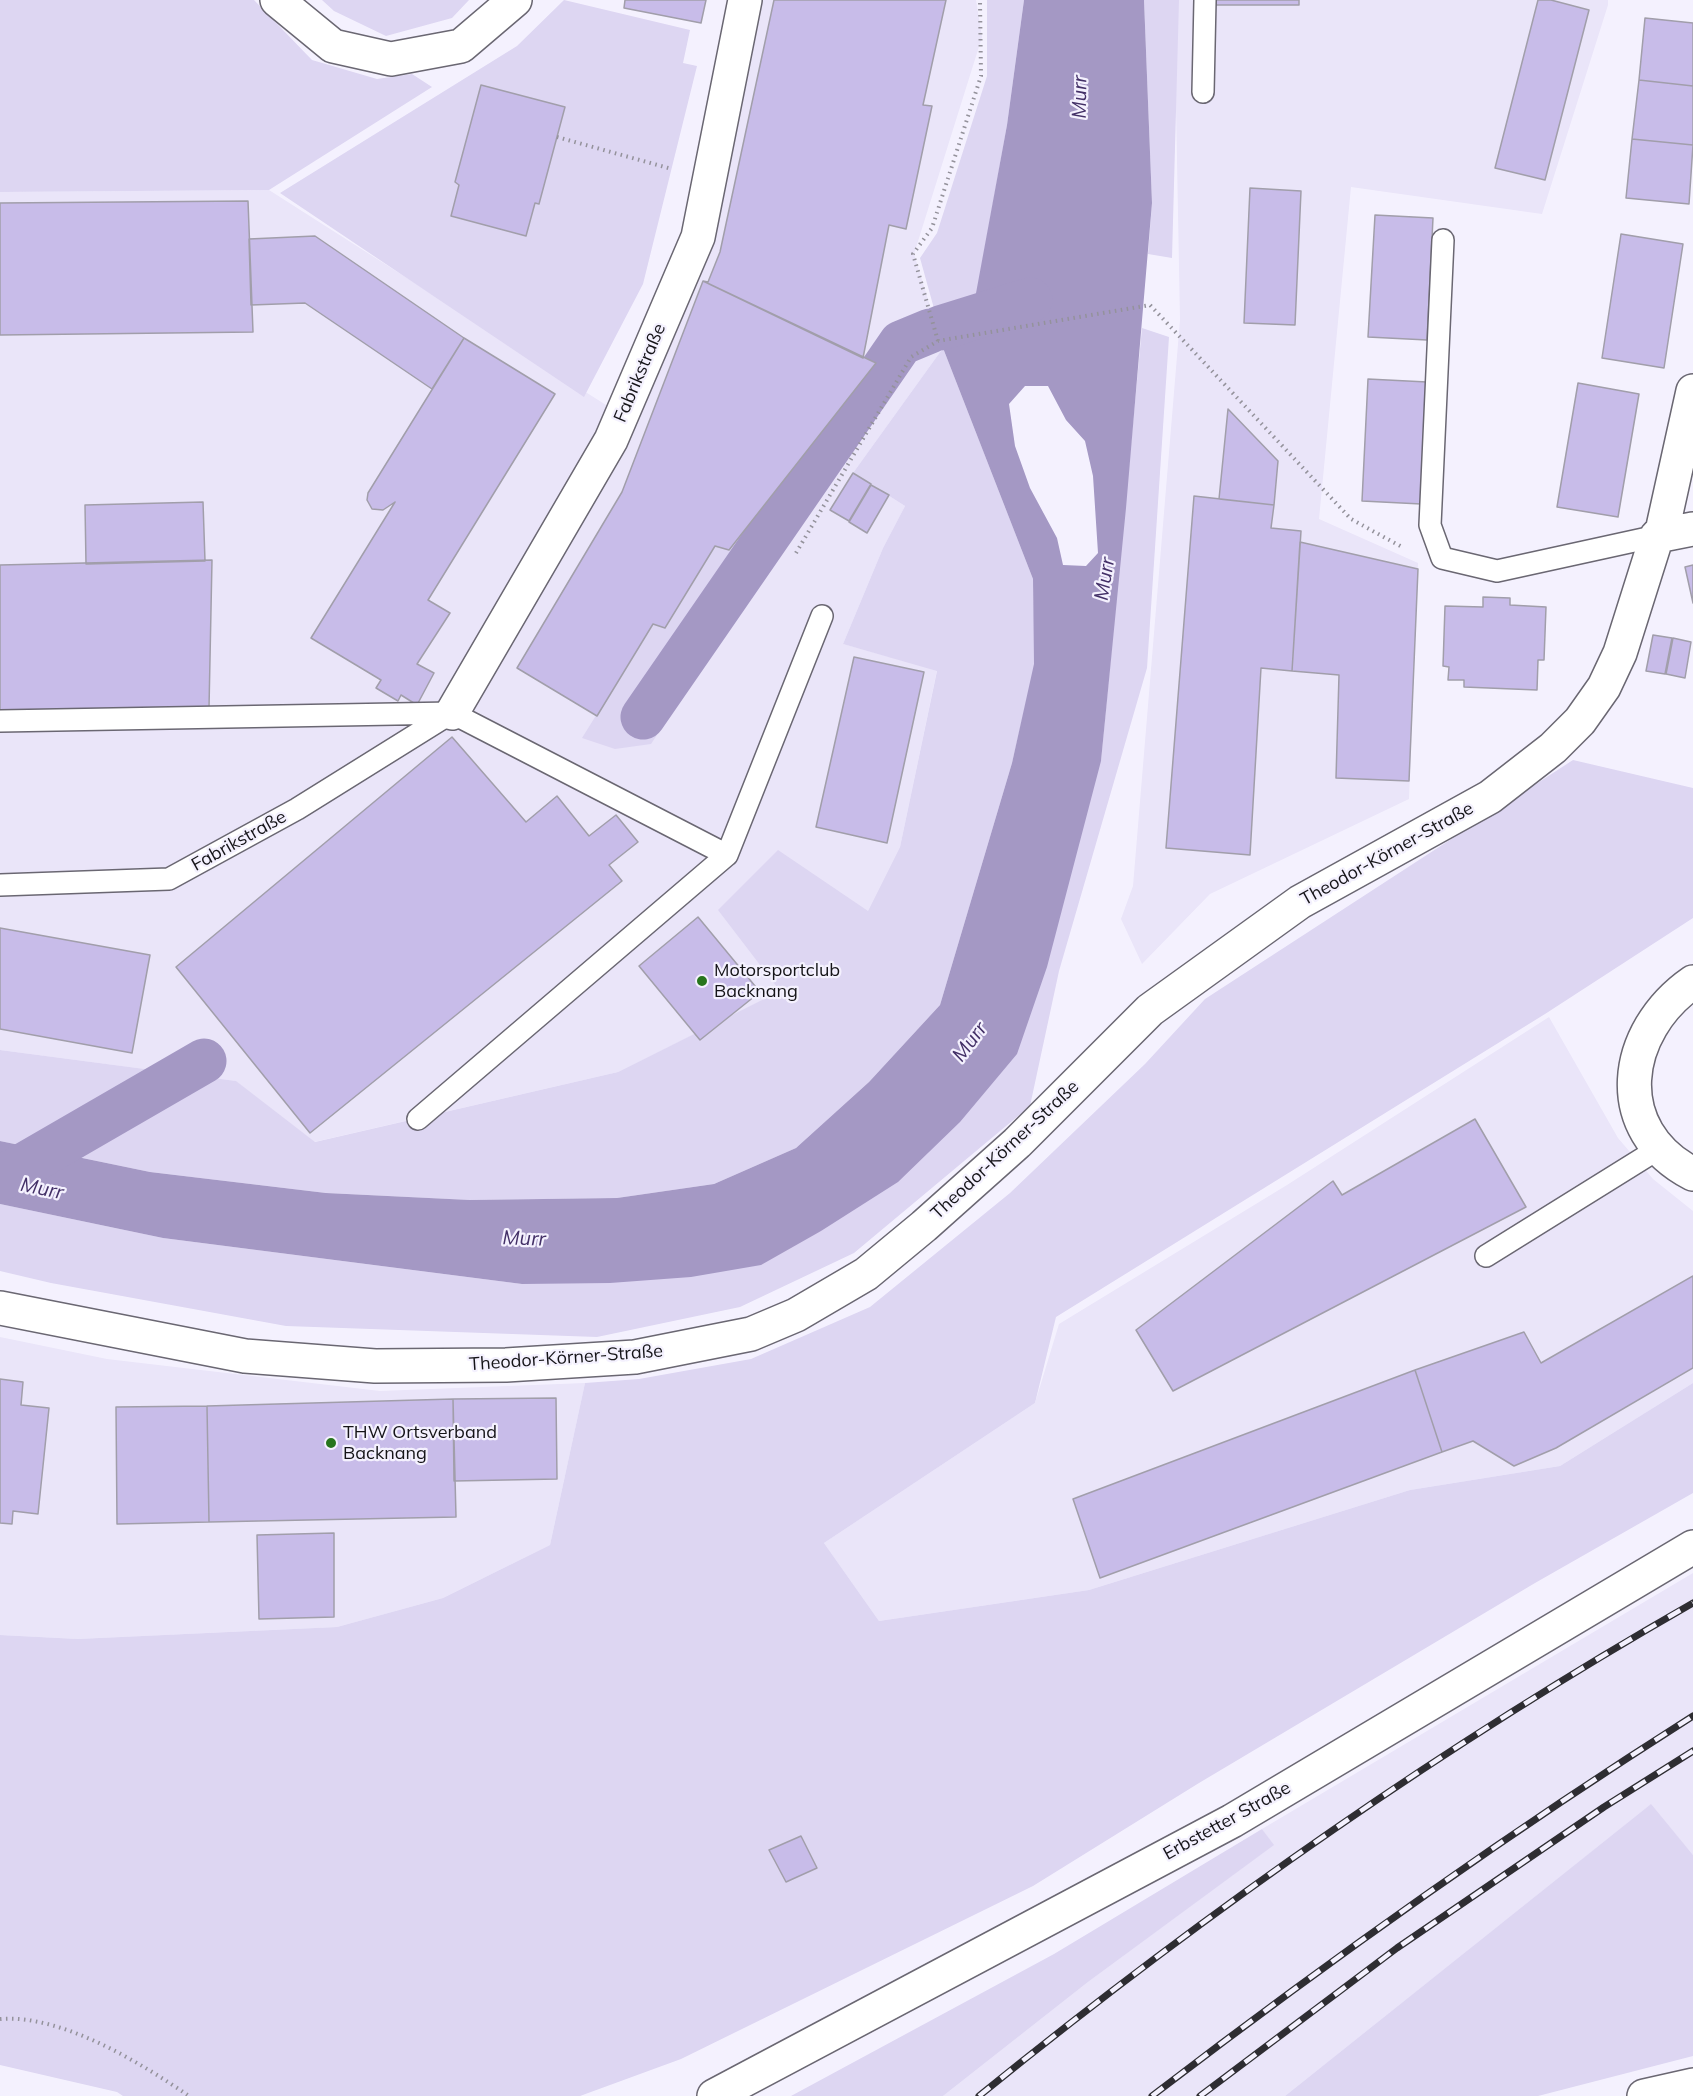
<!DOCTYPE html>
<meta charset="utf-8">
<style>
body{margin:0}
canvas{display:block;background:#f4f1fe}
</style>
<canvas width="1693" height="2096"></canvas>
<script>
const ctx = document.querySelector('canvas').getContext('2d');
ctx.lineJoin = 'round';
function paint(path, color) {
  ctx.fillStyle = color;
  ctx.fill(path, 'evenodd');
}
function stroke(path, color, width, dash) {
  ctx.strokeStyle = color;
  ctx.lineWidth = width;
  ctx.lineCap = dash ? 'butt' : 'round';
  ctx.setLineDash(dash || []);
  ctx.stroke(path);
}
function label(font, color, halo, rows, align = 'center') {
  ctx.font = font + ' Mulish,sans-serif';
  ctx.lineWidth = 4.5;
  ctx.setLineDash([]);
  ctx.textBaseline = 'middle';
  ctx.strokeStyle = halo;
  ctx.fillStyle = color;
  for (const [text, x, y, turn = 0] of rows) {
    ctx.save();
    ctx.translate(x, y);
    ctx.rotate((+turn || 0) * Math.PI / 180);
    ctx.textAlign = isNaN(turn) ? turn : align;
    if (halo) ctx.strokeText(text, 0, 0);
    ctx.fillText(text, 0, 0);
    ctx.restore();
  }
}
paint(new Path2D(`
 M757 0H976L982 37 914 254 943 348 853 473 905 506 883 548 843 644 937 670 900 847 868 911 781 991 618 1072 314 1142 235 1081 0 1050V192L269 190 631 421Z
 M1174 0H1608V5L1542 214 1351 187 1319 519 1418 563 1409 799 1210 894 1142 964 1121 919 1133 886 1180 320Z
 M1549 1017 1618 1138 1653 1179 1693 1211V1383L1560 1466 1410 1490 1089 1590 879 1621 824 1543 1035 1403 1059 1324 1287 1185Z
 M0 1337 107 1359 380 1391 585 1383 550 1545 443 1598 337 1627 78 1639 0 1635Z
 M1693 1573V1855L1650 1805 1285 2096H943L1088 1982 1273 1845 1262 1829Z`), '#eae5f9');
paint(new Path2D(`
 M0 0H254L312 60 377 79 412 74 432 87 269 190 0 192Z
 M322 0H469L452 18 386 36 334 11Z
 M564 0 690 30 683 63 697 66 643 284 584 397 280 193 517 46Z
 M987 0H1024L1007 125 973 314 938 323 920 258 937 233 987 76Z
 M1144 0H1179L1172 258 1148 254 1152 203Z
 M1142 328 1169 337 1147 668 1059 971 1030 1106 854 1253 740 1307 597 1337 286 1326 51 1283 0 1271V1204L163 1238 522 1284 821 1231 1101 761Z
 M888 343 908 355 651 744 615 749 582 738 653 624 666 628 715 546 729 550Z
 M943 348 1033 579 1035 664 1012 763 940 1005 869 1082 796 1148 714 1184 617 1198 470 1200 326 1193 150 1172 0 1141V1050L236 1081 315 1142 618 1072 780 991 718 910 778 850 868 911 900 847 937 671 843 644 883 548 905 506 853 473Z
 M1573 760 1693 788V918L1545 1014 1056 1317 1035 1403 824 1543 879 1621 1089 1590 1410 1490 1560 1466 1693 1383V1493L1535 1583 1199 1783 1033 1886 681 2059 580 2096H123L117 2092 0 2065V1635L78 1639 337 1627 443 1598 550 1545 585 1383 639 1379 751 1359 870 1307 1010 1193 1145 1064 1205 999Z
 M1651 1804 1693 1855V2056L1538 2096H1285Z
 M1262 1829 1274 1845 1088 1982 943 2096H791L1054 1954Z`), '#ddd6f2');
paint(new Path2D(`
 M1024 0H1144L1152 203 1126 508 1101 761 1047 967 1017 1054 960 1122 898 1182 821 1231 761 1265 691 1277 610 1283 522 1284 163 1238 0 1204V1141L150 1172 326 1193 470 1200 617 1198 714 1184 796 1148 869 1082 940 1005 1012 763 1034 664 1033 579 943 348 967 342 1007 125ZM1025 386H1048L1066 420 1085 441 1093 476 1098 553 1086 566 1063 565 1057 538 1030 488 1015 446 1009 404Z`), '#a498c4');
stroke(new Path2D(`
 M940 328 1030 300
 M643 717 901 343 930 331
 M0 1179 204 1061`), '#a498c4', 45);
const building = new Path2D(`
 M625 0H706L701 23 624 8Z
 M774 0H946L923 105 932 106 906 229 889 225 863 358 703 281 708 282 720 252Z
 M1216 0H1299V5H1216Z
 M1538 0H1551L1589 10 1545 180 1495 168Z
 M1645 18 1693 23V86L1639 80Z
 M1639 80 1693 86V145L1632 139Z
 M481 85 565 107 539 204 535 203 526 236 451 216 459 185 455 182Z
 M1632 139 1693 145 1689 204 1626 198Z
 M1250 188 1301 191 1295 325 1244 323Z
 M248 201 253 332 0 335V203Z
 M1375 215 1433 218 1427 340 1368 337Z
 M1621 234 1683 244 1664 368 1602 358Z
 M315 236 464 338 432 389 305 303 251 305 249 239Z
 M703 281 876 363 729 550 715 546 665 628 653 624 597 716 517 668 622 492Z
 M464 338 555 394 428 600 450 613 417 664 434 673 417 705 401 695 398 701 376 688 381 680 311 638 395 502 383 510 372 509 367 500 368 493Z
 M1368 379 1427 382 1421 504 1362 501Z
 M1578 383 1639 394 1618 517 1557 507Z
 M1228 409 1278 461 1274 505 1219 499Z
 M853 473 871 484 849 521 830 510Z
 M871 485 889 495 867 533 849 522Z
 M1194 496 1274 505 1271 528 1301 531 1292 671 1261 668 1250 855 1166 848Z
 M203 502 205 561 86 564 85 505Z
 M1300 542 1418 569 1409 781 1336 778 1339 675 1292 671Z
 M212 560 209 708 0 711V565Z
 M1693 565V603L1685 567Z
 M1483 597 1510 598V605L1546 607 1544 660H1538L1537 690 1464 687V680H1448L1449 667 1443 666 1445 606 1483 607Z
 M1653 635 1672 638 1665 674 1646 671Z
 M1673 638 1691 642 1685 678 1666 674Z
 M854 657 924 672 887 843 816 827Z
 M452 737 526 822 557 796 589 836 616 815 638 842 609 865 622 881 310 1133 176 967Z
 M698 917 760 992 700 1040 639 966Z
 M0 928 150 955 132 1053 0 1029Z
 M1475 1119 1526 1207 1173 1391 1136 1330 1333 1181 1342 1195Z
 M1693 1276V1368L1556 1448 1514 1466 1473 1441 1442 1452 1415 1370 1524 1332 1541 1363Z
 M1415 1370 1442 1452 1100 1578 1073 1499Z
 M0 1379 23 1382 21 1405 49 1408 38 1514 13 1511 12 1524 0 1523Z
 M556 1398 557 1479 454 1481 453 1399Z
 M453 1399 456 1517 209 1522 207 1406Z
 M207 1406 209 1522 117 1524 116 1407Z
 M334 1533V1617L259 1619 257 1535Z
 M801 1836 817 1868 786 1882 769 1850Z`);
paint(building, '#c8bce9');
stroke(building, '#a19eaa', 1.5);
const service = new Path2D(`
 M1203 92 1205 0
 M1443 240 1430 525 1442 558 1497 571 1657 536
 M0 721 452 713 727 855
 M0 885 169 879 297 809 451 713
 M418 1119 727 855 822 616
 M1486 1256 1658 1149`);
const minor = new Path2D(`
 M277 0 333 46 391 59 461 46 515 0
 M1661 536 1693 391
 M452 713 611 440 698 237 745 0
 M0 1308 245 1356 375 1366 506 1365 635 1357 751 1334 796 1315 866 1274 924 1226 1017 1143 1150 1010 1300 902 1490 797 1553 748 1580 721 1604 687 1620 653 1657 536 1693 529
 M1644 2096 1693 2085`);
const tertiary = new Path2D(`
 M1693 982C1622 1031 1608 1130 1693 1174
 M714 2096 1232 1821 1693 1547`);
stroke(service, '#6a6772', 24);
stroke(minor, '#6a6772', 36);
stroke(tertiary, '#6a6772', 36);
stroke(new Path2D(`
 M557 137 672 169
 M938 341 913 254 932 228 981 76 980 0
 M796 553 911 357 938 341 1150 305 1351 519 1402 547
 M0 2019C61 2014 141 2063 189 2096`), '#94929b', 4, [1.5, 4.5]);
stroke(service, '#fff', 21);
stroke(minor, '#fff', 33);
stroke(tertiary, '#fff', 33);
const rail = new Path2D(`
 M979 2096C1204 1913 1441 1747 1693 1603
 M1152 2096C1327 1962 1507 1834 1693 1716
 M1200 2096 1397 1948 1604 1807 1693 1751`);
stroke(rail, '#2e2d32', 7);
stroke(rail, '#f4f1fe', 4.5, [14]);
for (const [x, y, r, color] of [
 [702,981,6,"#27751d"],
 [331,1443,6,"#27751d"]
]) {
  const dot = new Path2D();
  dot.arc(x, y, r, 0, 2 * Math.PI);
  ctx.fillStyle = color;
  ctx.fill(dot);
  stroke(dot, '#f4f1fe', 2);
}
label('18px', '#151418', '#f4f1fe', [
 ["Fabrikstraße",640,373,-67],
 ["Fabrikstraße",239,841,-29],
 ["Theodor-Körner-Straße",1387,854,-29],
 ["Theodor-Körner-Straße",1005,1150,-43],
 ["Theodor-Körner-Straße",566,1358,-4],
 ["Erbstetter Straße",1227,1821,-29]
]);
label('18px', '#151418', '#f4f1fe', [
 ["Motorsportclub",714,971],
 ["Backnang",714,992],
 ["THW Ortsverband",343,1433],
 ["Backnang",343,1454]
], 'left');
label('italic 20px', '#433067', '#f4f1fe', [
 ["Murr",1080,97,-89],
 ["Murr",1105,579,-81],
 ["Murr",970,1042,-53],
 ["Murr",42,1189,12],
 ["Murr",524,1239,2]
]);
</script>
